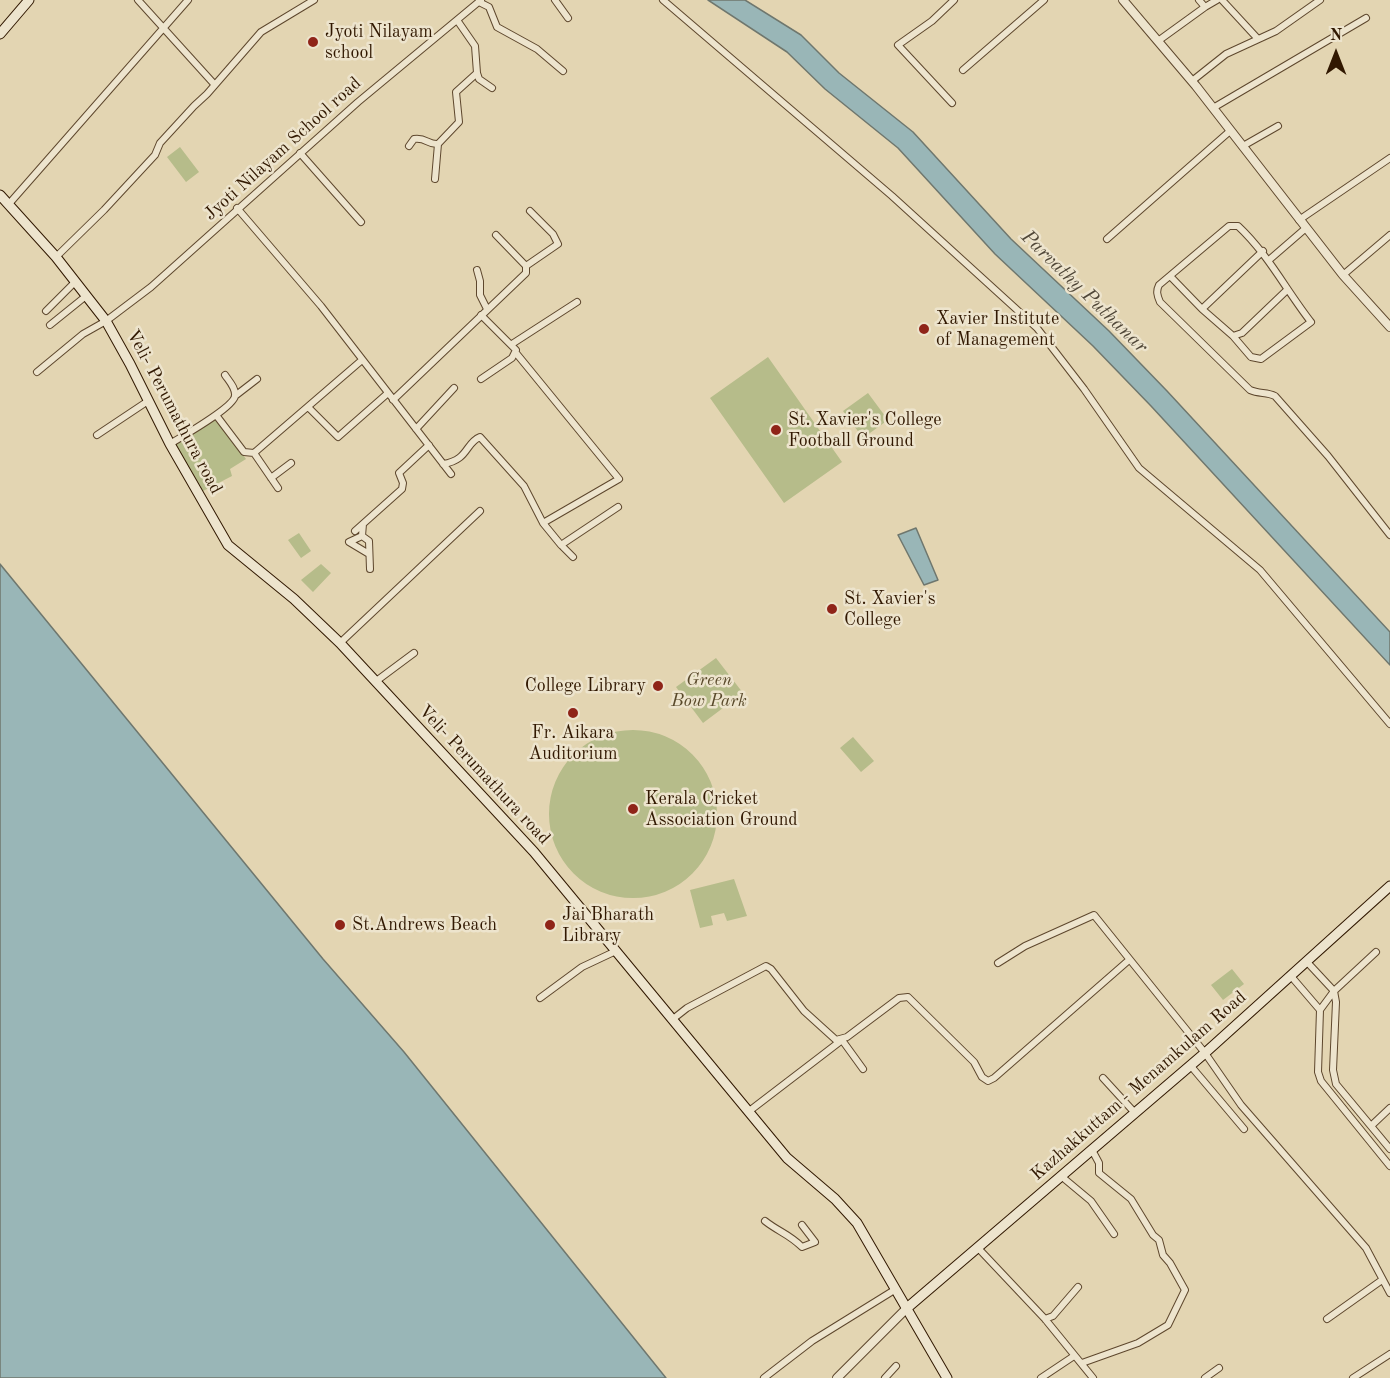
<!DOCTYPE html>
<style>
body{margin:0}
#map{position:relative;width:1390px;height:1378px;overflow:hidden;background:#e3d5b2;font-family:"Old Standard TT",serif}
canvas{display:block}
.north{position:absolute;left:1306px;top:24px;width:60px;height:60px;-webkit-text-stroke:4px #ede4cd;paint-order:stroke;rotate:0deg;font-size:16px;font-weight:700;line-height:24px;text-align:center;color:#311801}
.north::after{content:'';display:block;margin:auto;width:21px;height:27px;background:#311801;clip-path:polygon(50% 0,100% 100%,50% 72%,0 100%)}
</style>
<div id="map">
<canvas width="1390" height="1378"></canvas>
<div class="north">N</div>
</div>
<script>
const ctx = document.querySelector('canvas').getContext('2d');
ctx.lineJoin = 'round';
function paint(path, color) {
  ctx.fillStyle = color;
  ctx.fill(path, 'evenodd');
}
function stroke(path, color, width, dash) {
  ctx.strokeStyle = color;
  ctx.lineWidth = width;
  ctx.lineCap = dash ? 'butt' : 'round';
  ctx.setLineDash(dash || []);
  ctx.stroke(path);
}
function label(font, color, halo, rows, align = 'center') {
  ctx.font = font + ' "Old Standard TT",serif';
  ctx.lineWidth = 5;
  ctx.setLineDash([]);
  ctx.textBaseline = 'middle';
  ctx.strokeStyle = halo;
  ctx.fillStyle = color;
  for (const [text, x, y, turn = 0] of rows) {
    ctx.save();
    ctx.translate(x, y);
    ctx.rotate((+turn || 0) * Math.PI / 180);
    ctx.textAlign = isNaN(turn) ? turn : align;
    if (halo) ctx.strokeText(text, 0, 0);
    ctx.fillText(text, 0, 0);
    ctx.restore();
  }
}
paint(new Path2D(`
 M180 147 199 172 186 182 167 157Z
 M768 357 842 462 784 503 710 398Z
 M868 393 888 420 863 438 843 411Z
 M214 420 220 423 246 459 230 469 232 476 203 491 175 444Z
 M299 533 311 551 301 558 288 540Z
 M321 564 331 573 313 592 301 580Z
 M716 658 743 693 703 723 676 687Z
 M549 814a84 84 0 1 1 168 0a84 84 0 1 1-168 0Z
 M853 737 874 761 861 772 840 748Z
 M734 879 747 916 727 921 724 913 711 916 713 925 700 928 690 890Z
 M1232 969 1244 984 1223 1000 1211 985Z`), '#b6bc8a');
const water = new Path2D(`
 M708 0H745L801 35 839 73 913 132 1011 239 1109 331 1167 391 1390 632V665L1151 406 1093 346 995 254 898 148 825 89 787 52Z
 M916 528 938 580 924 585 898 535Z
 M0 564 323 959 404 1052 666 1378H0Z`);
paint(water, '#99b6b7');
stroke(water, '#6f776e', 1.5);
const minor = new Path2D(`
 M138 0 215 85
 M555 0 568 18
 M663 0 892 196 1037 328 1084 389 1139 468 1260 570 1390 724
 M1222 0 1258 39
 M479 2 489 7 497 27 537 49 563 71
 M1205 7 1217 0
 M1158 41 1205 7 1199 0
 M963 70 1044 0
 M477 73 479 79 492 88
 M1192 81 1226 54 1276 31 1320 0
 M952 103 898 45 932 21 954 0
 M1213 108 1366 18
 M409 146 414 139C426 137 428 145 438 144
 M1243 146 1278 126
 M300 153 361 222
 M435 179 438 144 459 122 456 92 477 73 475 46 457 20
 M8 205 188 0
 M237 208 321 306 451 474
 M1299 220 1390 158
 M1107 239 1230 131
 M56 257 104 210 155 155 160 143 194 106 207 94 261 32 314 0
 M1269 260 1306 228
 M526 266 558 244 553 234 530 211
 M477 270 480 281V295L487 309
 M1343 275 1390 235
 M1170 276 1202 309 1233 336 1242 333 1287 290
 M1202 309 1263 251
 M46 311 75 282
 M481 315 516 350 512 358 481 379
 M50 325 86 296
 M1233 336 1251 357 1261 359 1311 322C1286 290 1268 254 1238 226H1229L1159 285C1156 291 1157 295 1160 302L1250 390C1259 394 1267 392 1275 396L1328 456 1390 535
 M512 344 577 302
 M516 353 619 479 543 523
 M37 372 83 334 106 321 151 287 358 102 481 0
 M235 396 257 379
 M393 400 526 273V266L496 235
 M308 407 338 437 388 393
 M216 415 244 452 254 453 362 360
 M416 429 454 388
 M97 435 148 401
 M170 444C181 437 233 408 235 396 236 388 229 381 225 375
 M254 453 278 488
 M443 464C469 460 465 443 480 437L524 486 543 523 561 545 618 507
 M271 478 291 463
 M363 524 362 536 369 541 370 569
 M355 531 402 489 403 483 399 473 429 445
 M362 536 349 542 369 554
 M561 545 573 557
 M340 643 480 511
 M375 682 414 653
 M1307 962 1334 991 1336 1002 1333 1070 1336 1084 1390 1149
 M998 963 1025 946 1094 915 1205 1053 1241 1105 1366 1248 1390 1293
 M1290 975 1320 1010 1318 1072 1321 1081 1390 1166
 M540 998 582 967 616 951
 M1320 1010 1334 991 1376 952
 M673 1019 687 1008 766 966 771 969 804 1011 836 1040 847 1037 899 998 908 997 974 1062 982 1077 988 1081 994 1078 1129 960
 M1190 1065 1244 1129
 M1103 1078 1135 1113
 M748 1112 842 1040 863 1069
 M1371 1126 1390 1108
 M1061 1176 1091 1201 1114 1234
 M765 1221C779 1232 789 1234 802 1247L815 1242 802 1225
 M978 1248 1045 1319 1093 1378
 M1045 1319 1053 1316 1078 1287
 M1327 1319 1382 1280
 M1082 1363 1138 1343 1168 1325 1185 1290 1170 1263 1163 1255 1159 1240 1153 1235 1131 1199 1099 1173V1163L1092 1150
 M764 1378 812 1341 896 1289
 M885 1378 896 1366
 M1041 1378 1074 1356
 M1205 1378 1219 1368
 M1353 1378 1390 1354`);
const tertiary = new Path2D(`
 M1123 0 1196 86 1343 275 1390 327
 M837 1378 907 1308`);
const secondary = new Path2D(`
 M0 34 29 0
 M0 195 56 257 106 321 130 364 170 444 228 545 294 599 340 643 534 852 787 1158 835 1199 857 1223 947 1378
 M907 1308 1205 1053 1390 886`);
stroke(minor, '#5e472d', 8);
stroke(tertiary, '#5e472d', 10);
stroke(secondary, '#311801', 11);
stroke(minor, '#ede4cd', 6);
stroke(tertiary, '#ede4cd', 8);
stroke(secondary, '#ede4cd', 9);
for (const [x, y, r, color] of [
 [313,42,6,"#8f2418"],
 [924,329,6,"#8f2418"],
 [776,430,6,"#8f2418"],
 [832,609,6,"#8f2418"],
 [658,686,6,"#8f2418"],
 [573,713,6,"#8f2418"],
 [633,809,6,"#8f2418"],
 [340,925,6,"#8f2418"],
 [550,925,6,"#8f2418"]
]) {
  const dot = new Path2D();
  dot.arc(x, y, r, 0, 2 * Math.PI);
  ctx.fillStyle = color;
  ctx.fill(dot);
  stroke(dot, '#ede4cd', 2);
}
label('18px', '#311801', '#ede4cd', [
 ["Jyoti Nilayam",325,32],
 ["school",325,53],
 ["Xavier Institute",936,319],
 ["of Management",936,340],
 ["St. Xavier's College",788,420],
 ["Football Ground",788,441],
 ["St. Xavier's",844,599],
 ["College",844,620],
 ["College Library",646,686,"right"],
 ["Fr. Aikara",573,733,"center"],
 ["Auditorium",573,754,"center"],
 ["Kerala Cricket",645,799],
 ["Association Ground",645,820],
 ["Jai Bharath",562,915],
 ["Library",562,936],
 ["St.Andrews Beach",352,925]
], 'left');
label('18px', '#311801', '#ede4cd', [
 ["Jyoti Nilayam School road",283,149,-42],
 ["Veli- Perumathura road",174,412,62],
 ["Veli- Perumathura road",484,775,47],
 ["Kazhakkuttam - Menamkulam Road",1139,1086,-41]
]);
label('italic 18px', '#59492a', '#ede4cd', [
 ["Green",709,680],
 ["Bow Park",709,701]
]);
label('italic 20px', '#504738', '#ede4cd', [
 ["Parvathy Puthanar",1084,292,44]
]);
</script>
